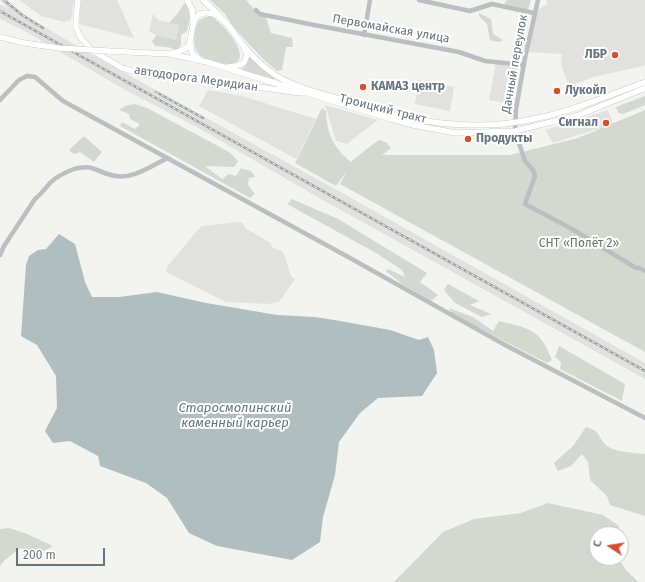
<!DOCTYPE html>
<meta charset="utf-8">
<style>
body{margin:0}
#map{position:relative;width:645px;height:582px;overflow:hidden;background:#f3f3f0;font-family:"Fira Sans",sans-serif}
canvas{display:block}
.north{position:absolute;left:589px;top:526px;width:40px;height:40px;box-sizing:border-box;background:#fff;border:1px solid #c2c7cb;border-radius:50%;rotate:282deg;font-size:11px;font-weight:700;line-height:16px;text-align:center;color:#66747d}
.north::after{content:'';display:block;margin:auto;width:14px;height:18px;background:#ce5136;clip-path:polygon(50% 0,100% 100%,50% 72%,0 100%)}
.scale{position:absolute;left:16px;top:548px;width:89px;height:18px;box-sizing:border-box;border:2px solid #66747d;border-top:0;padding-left:5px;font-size:12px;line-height:14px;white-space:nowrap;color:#66747d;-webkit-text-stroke:3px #fff;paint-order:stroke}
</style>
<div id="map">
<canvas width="645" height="582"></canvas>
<div class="north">С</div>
<div class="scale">200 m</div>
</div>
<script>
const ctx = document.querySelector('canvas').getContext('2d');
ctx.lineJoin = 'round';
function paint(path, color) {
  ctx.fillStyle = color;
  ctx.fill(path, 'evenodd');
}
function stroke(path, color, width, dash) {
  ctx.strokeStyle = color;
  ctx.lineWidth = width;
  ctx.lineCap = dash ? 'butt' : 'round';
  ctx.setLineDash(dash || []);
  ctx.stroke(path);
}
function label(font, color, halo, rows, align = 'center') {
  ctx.font = font + ' "Fira Sans",sans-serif';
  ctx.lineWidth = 4;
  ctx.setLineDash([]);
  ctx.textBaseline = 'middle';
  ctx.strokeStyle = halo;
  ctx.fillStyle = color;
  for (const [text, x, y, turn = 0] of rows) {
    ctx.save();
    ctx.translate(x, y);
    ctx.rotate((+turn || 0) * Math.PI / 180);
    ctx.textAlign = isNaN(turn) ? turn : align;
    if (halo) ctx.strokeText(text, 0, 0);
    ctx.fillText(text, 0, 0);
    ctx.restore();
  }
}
paint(new Path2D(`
 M0 0H7L21 13 87 52 335 189 645 363V379L321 199 195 126 127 91 21 29 0 19V4L9 10Z
 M19 0H74L71 20 64 22 41 16Z
 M81 0H117L134 38 79 24Z
 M547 0H645V65L639 67 597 76 569 86 561 65 562 54 528 52 536 12 543 6 547 5Z
 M153 14 160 21 179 24 176 40 156 35 149 31Z
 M496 63 518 68 511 104 489 100Z
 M419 80 454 87 450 111 415 104Z
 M208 90 242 96 316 119 296 159 199 106Z
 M325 105 378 120 347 144 336 141Z
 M608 110 613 124 553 143 545 130Z
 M240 222 244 224 245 228 271 243 272 247 282 251 285 257 291 276 295 279 279 302 268 304 226 302 166 272 167 267 201 226Z`), '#e1e2e0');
paint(new Path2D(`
 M210 0H246L259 15 266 17 271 33 292 38 293 47H286L282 70 277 71 264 60 234 28 225 14Z
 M507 0H531L528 10 504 4Z
 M184 4H187C190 14 191 23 186 32L181 35V44L179 49 176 50C168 46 163 47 155 46L151 39 154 40 156 35 176 40 179 25 169 23 178 13Z
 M479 13 491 19 493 34 503 40 498 42 490 40 487 24 479 16Z
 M210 16C222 21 259 64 228 64 217 64 203 61 197 51 192 44 194 28 199 21 202 18 206 17 210 16Z
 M249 55 263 70 275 78 274 80 239 70C246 67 248 62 249 55Z
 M645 96V105L623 114 618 113 616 107Z
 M135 104 147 108 229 152 238 161 234 167 205 166 222 179 229 174 236 176 241 168C247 170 253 170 255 177L249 178 248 185 255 194 250 198 120 126 122 122 135 129 140 124 130 119 129 114 119 110 125 106Z
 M322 108 326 111C327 134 333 147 351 162L373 144 380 140 387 143 391 148 382 155H510L578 138 645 110V352L340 184 347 171 336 186 295 163Z
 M84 136 102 152 94 162 80 152 74 154 69 150Z
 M292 199 338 219 427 273 420 282 438 295 431 301 402 284 386 271 388 269 405 277 402 270 376 253 287 204Z
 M448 284 479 301 470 305 491 314 482 317 455 303 444 290Z
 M449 308 473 317 493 331 499 321C514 325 534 327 543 342 547 348 549 354 552 360L547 363 452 314Z
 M559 346 625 384 622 401 560 369 561 362 555 357Z
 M586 427C602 432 596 435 606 445 612 452 636 453 645 454V516L610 505 607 496 590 480 588 462 582 454 571 466 558 471 554 463 573 446Z
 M548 503 603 515 619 526 617 534H597V558H618L626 570 638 582H394L443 532 474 519 521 513Z
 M9 528 27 534 53 546 38 554 20 548 5 560 0 566V529Z`), '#d3d8d0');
paint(new Path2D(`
 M59 234 75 244 85 282 92 297H119L157 292 206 303 277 315 315 317 340 321 390 330 419 340 428 337 434 350 437 373 422 396 378 398 360 413 339 442 335 475 323 517 320 542 292 560 217 546 189 533 167 498 146 483 100 466 98 456 70 441 53 443 45 431 57 408 56 376 37 345 21 336 26 265 29 256 38 250 46 249Z`), '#b1bec0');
const major = new Path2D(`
 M78 0 76 19V27L80 37 93 51 122 68 136 72 181 76 300 93
 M187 0 192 9 193 23
 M203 0 219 15
 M0 37 24 43
 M190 41 192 53 199 59
 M108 51 170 54 207 62 388 118 413 125 456 133 515 131 579 115 645 88
 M172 53C177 52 184 51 188 46 194 36 189 12 207 13 224 13 233 33 242 44 251 55 263 67 275 75 298 89 329 96 355 103 374 109 393 115 413 119 452 126 495 128 533 119 572 111 608 96 645 82
 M228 67 236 66 244 63 247 55 244 47`);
stroke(major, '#afb3b6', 6);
stroke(new Path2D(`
 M419 0 470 11 492 4 534 13
 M538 0 525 58 516 109 515 131 525 161 533 170 535 176 525 204 572 229 636 268H639L645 271
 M256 10 260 14 314 25 459 52 485 61 524 65
 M364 35 370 0
 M0 100 19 80 27 76 35 77 63 101 350 258 507 346 645 418
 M0 255 4 246 35 199C41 194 45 189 50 183 56 177 66 172 74 169 95 163 98 174 116 176 134 179 152 165 168 158`), '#bbbfc1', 4.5);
stroke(major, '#fff', 5.5);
const rail = new Path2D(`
 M4 0 22 15 43 28
 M0 11 645 371
 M156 92 203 118`);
stroke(rail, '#9da3a7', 2.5);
stroke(rail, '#fff', 1, [3]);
const majorBridge = new Path2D(`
 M24 43 59 48 108 51`);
stroke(majorBridge, '#afb3b6', 6, []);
stroke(majorBridge, '#fff', 5.5);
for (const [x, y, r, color] of [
 [615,55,4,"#ce5136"],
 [363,87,4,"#ce5136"],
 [557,91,4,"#ce5136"],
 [606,123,4,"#ce5136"],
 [468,139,4,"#ce5136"]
]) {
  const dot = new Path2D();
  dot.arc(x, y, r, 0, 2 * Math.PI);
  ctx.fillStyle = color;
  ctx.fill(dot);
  stroke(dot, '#fff', 1.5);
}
label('12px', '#66747d', '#fff', [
 ["Первомайская улица",391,29,10],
 ["Дачный переулок",515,64,-80],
 ["автодорога Меридиан",196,79,8],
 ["Троицкий тракт",383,109,14]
]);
label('bold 12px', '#66747d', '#fff', [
 ["ЛБР",607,55,"right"],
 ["КАМАЗ центр",371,87],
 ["Лукойл",565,91],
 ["Сигнал",598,123,"right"],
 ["Продукты",476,139]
], 'left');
label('12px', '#687664', '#fff', [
 ["СНТ «Полёт 2»",579,244]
]);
label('italic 13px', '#62767b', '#fff', [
 ["Старосмолинский",235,408],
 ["каменный карьер",235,423]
]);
</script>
